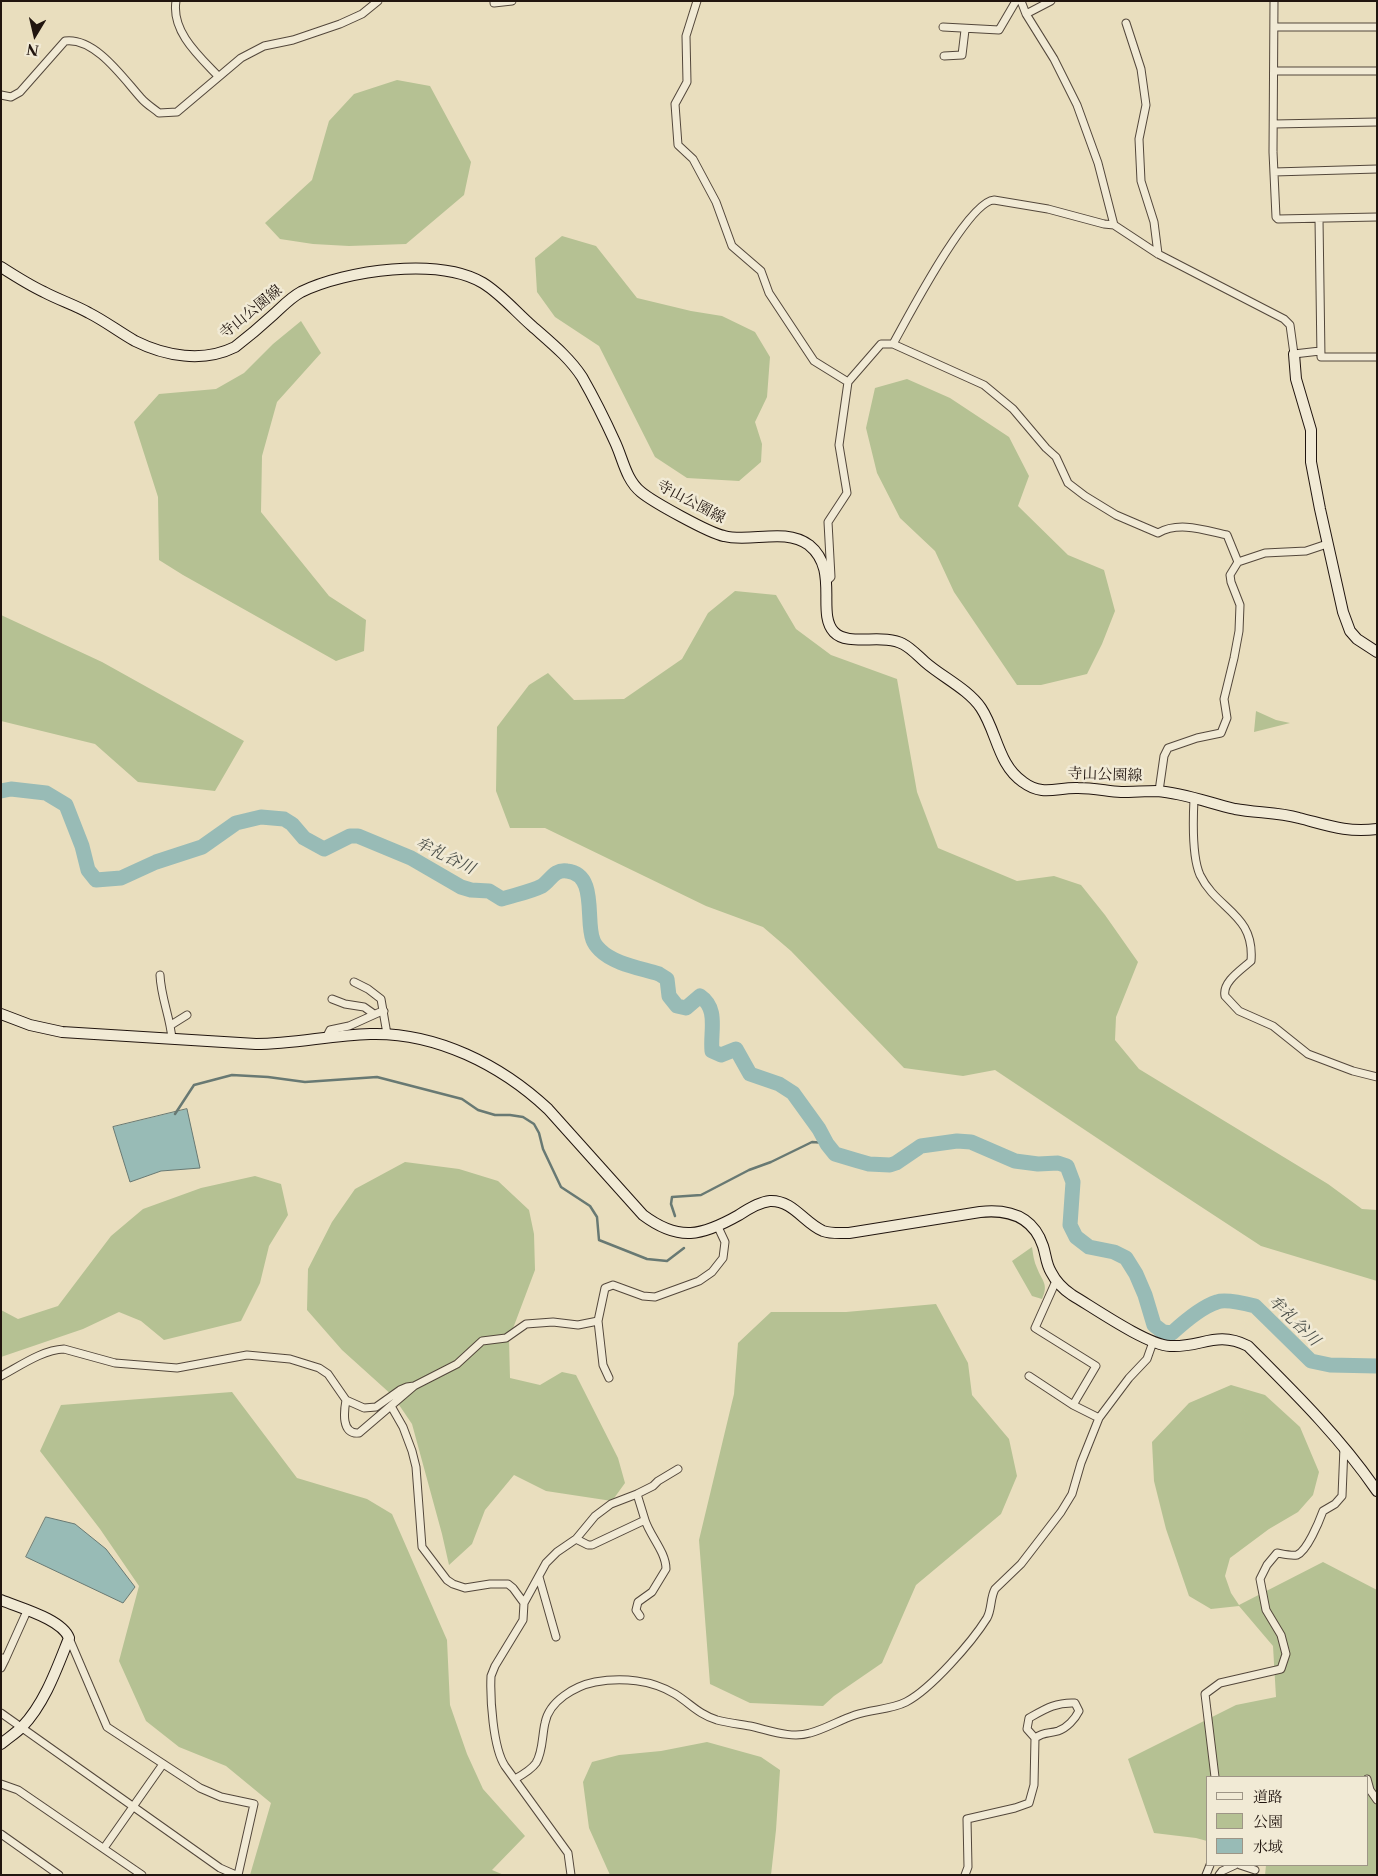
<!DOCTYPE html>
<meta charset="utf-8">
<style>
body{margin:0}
#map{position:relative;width:1378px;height:1876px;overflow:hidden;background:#e9debe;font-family:"Libre Caslon Text","Noto Serif JP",serif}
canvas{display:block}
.frame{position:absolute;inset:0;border:2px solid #21150f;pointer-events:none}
.legend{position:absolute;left:1206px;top:1776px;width:162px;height:90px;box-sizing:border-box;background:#f1ead5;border:1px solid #9e9586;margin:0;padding:6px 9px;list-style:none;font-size:15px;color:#21150f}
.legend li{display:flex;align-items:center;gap:10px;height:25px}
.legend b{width:25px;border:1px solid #9e9586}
.north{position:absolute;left:10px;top:10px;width:50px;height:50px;-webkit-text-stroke:4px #f1ead5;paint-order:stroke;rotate:189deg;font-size:14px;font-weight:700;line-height:20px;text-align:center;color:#21150f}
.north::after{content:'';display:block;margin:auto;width:18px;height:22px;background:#21150f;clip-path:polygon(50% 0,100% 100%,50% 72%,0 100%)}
</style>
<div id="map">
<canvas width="1378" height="1876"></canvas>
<div class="frame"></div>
<ul class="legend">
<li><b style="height:6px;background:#f1ead5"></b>道路</li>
<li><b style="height:14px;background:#b5c193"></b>公園</li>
<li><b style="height:14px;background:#98bbb6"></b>水域</li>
</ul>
<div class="north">N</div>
</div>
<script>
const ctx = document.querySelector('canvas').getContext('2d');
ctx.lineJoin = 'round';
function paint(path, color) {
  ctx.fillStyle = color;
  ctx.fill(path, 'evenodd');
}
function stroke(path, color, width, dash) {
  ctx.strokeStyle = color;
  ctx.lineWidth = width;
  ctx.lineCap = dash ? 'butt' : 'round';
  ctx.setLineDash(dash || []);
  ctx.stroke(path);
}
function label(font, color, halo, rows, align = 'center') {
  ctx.font = font + ' "Libre Caslon Text","Noto Serif JP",serif';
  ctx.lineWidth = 5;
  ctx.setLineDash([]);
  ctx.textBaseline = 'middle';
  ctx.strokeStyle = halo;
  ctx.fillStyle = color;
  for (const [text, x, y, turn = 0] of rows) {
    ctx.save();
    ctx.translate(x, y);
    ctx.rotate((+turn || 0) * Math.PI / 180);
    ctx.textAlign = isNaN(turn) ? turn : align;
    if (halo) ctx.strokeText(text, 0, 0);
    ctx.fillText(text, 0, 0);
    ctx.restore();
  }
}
paint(new Path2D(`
 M397 80 430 86 471 162 464 195 406 244 349 246 313 244 280 239 265 223 312 180 329 121 354 94Z
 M562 236 596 246 637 298 691 311 722 316 755 332 770 357 767 397 755 422 762 444 761 462 739 481 687 478 655 457 599 346 555 317 537 292 535 258Z
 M301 321 321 353 277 402 262 456 261 512 329 596 366 620 364 651 336 661 183 575 159 560 158 497 134 422 159 394 216 389 244 373 273 344Z
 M907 379 950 398 1009 437 1029 476 1018 506 1068 555 1104 570 1115 611 1102 644 1087 674 1041 685H1017L954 592 935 551 900 518 877 473 866 428 875 388Z
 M735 591 776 595 796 629 831 655 897 679 917 792 938 848 1017 881 1054 876 1081 885 1105 915 1138 962 1116 1017 1115 1040 1139 1069 1328 1184 1362 1209 1377 1210V1281L1261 1246 1151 1174 995 1070 963 1076 904 1068 791 951 763 927 706 906 545 828H510L496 791 497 727 529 685 548 673 574 700 624 699 682 659 708 613Z
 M1 615 102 662 244 741 215 791 138 782 95 744 1 721Z
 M1256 711 1276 720 1290 723 1254 732Z
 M405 1162 459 1169 498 1181 529 1210 534 1234 535 1270 509 1339 510 1378 540 1385 562 1372 576 1375 618 1458 625 1483 612 1501 546 1491 514 1475 485 1510 472 1544 449 1565 442 1534 412 1424 393 1396 342 1350 307 1310 308 1269 332 1222 355 1189Z
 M255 1176 281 1184 288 1215 269 1246 260 1283 241 1321 164 1340 141 1321 119 1312 83 1329 1 1357V1310L18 1319 58 1306 111 1236 143 1209 201 1188Z
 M1032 1247C1033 1254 1034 1262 1037 1268 1042 1281 1049 1284 1042 1299L1032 1296 1012 1261Z
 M936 1304 968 1363 972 1395 1009 1439 1017 1476 1001 1514 916 1585 882 1663 834 1696 823 1706 750 1703 710 1684 699 1540 734 1394 738 1343 771 1312H846Z
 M1231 1385 1265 1395 1300 1427 1319 1472 1313 1495 1298 1512 1269 1529 1230 1558 1225 1576 1231 1593 1239 1605 1323 1562 1377 1590V1875H1265L1266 1865H1367V1777H1207V1841L1196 1838 1154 1833 1128 1759 1236 1705 1276 1697 1273 1646 1239 1606 1211 1609 1189 1596 1166 1529 1154 1481 1152 1442 1189 1403Z
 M232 1392 297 1478 367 1499 392 1514 447 1640 450 1705 467 1754 483 1789 525 1836 492 1870 504 1875H250L271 1803 226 1766 179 1747 146 1721 119 1661 139 1586 100 1529 40 1451 61 1405Z
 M707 1742 761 1757 780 1770 776 1830 771 1875H610L589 1828 583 1782 592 1762 619 1755 661 1751Z`), '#b5c193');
const water = new Path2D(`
 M187 1109 200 1168 161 1171 130 1182 113 1127Z
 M46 1517 75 1524 106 1549 135 1587 123 1603 26 1557Z`);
paint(water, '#98bbb6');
stroke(water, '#687973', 1);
stroke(new Path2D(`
 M175 1114 194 1085 232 1075 268 1077 305 1082 377 1077 462 1099 478 1110 495 1115H510L523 1117 534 1124 539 1133 543 1149 561 1187 590 1206 597 1217 599 1240 647 1259 667 1261 684 1248
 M675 1216 671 1204 672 1197 701 1195 749 1170 771 1162 812 1142 826 1143`), '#687973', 2.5);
stroke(new Path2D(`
 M1 791 11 789 46 793 66 805 82 846 88 870 96 880 121 878 156 862 202 847 236 823 261 817 284 819 292 824 304 838 324 849 350 836H358L411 858 461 887 471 890 489 891 502 899C514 895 530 892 542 886 551 880 554 869 567 871 598 874 585 921 593 940 594 943 597 947 600 950 614 964 640 968 659 974L667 979 669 996 677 1006 686 1008 700 996C719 1009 710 1031 712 1051L721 1055 736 1049 750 1074 779 1084 793 1093 819 1129 827 1144 835 1154 855 1160 869 1164 890 1165 896 1163 921 1146 957 1141 971 1142 1015 1161 1038 1164 1058 1163 1067 1166 1073 1182 1070 1225 1076 1237 1089 1247 1114 1252 1126 1258 1136 1274 1145 1295 1154 1325 1163 1332 1172 1333C1184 1322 1201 1307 1217 1302 1225 1299 1247 1304 1255 1306L1311 1361 1330 1365 1377 1366`), '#98bbb6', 15);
const street = new Path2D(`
 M176 1C171 32 200 57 218 76
 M494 1V3L512 1
 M697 1 686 36 687 82 675 104 678 145 693 159 716 202 732 246 761 271 769 293 814 361 848 382
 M1021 1 1026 14 1054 59 1077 105 1098 163 1114 225
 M1274 1 1273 152 1276 217 1278 219 1377 217
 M1026 14 1051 1
 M1126 23 1141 69 1146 105 1139 139 1141 181 1154 222 1158 254
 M943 27 999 30 1016 1
 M1274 27H1377
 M944 56 962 55 965 30
 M1274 71H1377
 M1 95 11 97 20 92 65 41C95 37 123 78 141 98 146 104 153 108 159 113L177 112 241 58 264 46 293 40 340 24 362 14 378 1
 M1274 124 1377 122
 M1274 172 1377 169
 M1319 219 1321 357H1377
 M893 344C907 319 968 201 994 200L1048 209 1104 224 1114 225 1158 254 1284 319 1290 325 1294 354 1320 351
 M1238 562 1265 553 1306 551 1327 544
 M827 581 831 577 828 522 847 493 839 445 848 382 881 344H893L984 385 1013 409 1046 448 1056 457 1068 483 1085 496 1116 515 1158 533C1179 521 1204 530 1227 535L1238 562 1230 575 1231 582 1240 605 1239 631 1234 658 1224 699 1227 718 1221 733 1197 738 1168 748 1164 756 1159 791
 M1194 799C1193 819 1192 857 1200 875 1217 910 1255 914 1251 961 1241 970 1222 982 1225 996L1239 1011 1273 1026 1308 1054 1353 1071 1377 1077
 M160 975C161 998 170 1016 172 1039
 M354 982 368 989 381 999 387 1034
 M332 999 345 1004 364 1007 374 1014
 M171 1025 187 1015
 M326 1038 330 1030 349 1026 380 1012 384 1011
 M1056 1281 1035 1328 1096 1366 1073 1405 1099 1418
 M1 1376C20 1366 42 1350 64 1349L115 1363 177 1368 247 1355 290 1359 319 1368 328 1374 346 1400 364 1408 376 1407 400 1390 407 1387 414 1386
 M1029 1376 1073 1405
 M609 1378 603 1365 598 1321 605 1288 613 1285 643 1296 655 1297 699 1281 712 1272 723 1258 725 1242 718 1227
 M346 1400C344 1411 341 1435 359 1433L414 1386 457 1364 482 1341 506 1338 526 1324 553 1322 578 1325 598 1321
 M391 1406 403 1427 412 1451 416 1467 422 1547 447 1580 453 1584 465 1588 490 1584H508L513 1588 524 1603 523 1620 495 1666 491 1676C490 1698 493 1748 505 1766L568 1853 571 1875
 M576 1539 588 1545H592L645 1520 637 1494
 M539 1577 556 1637
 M524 1603 546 1563 557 1552 576 1539 595 1516 611 1504 637 1494 653 1486 658 1481 678 1469
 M640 1616 636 1610 638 1602 652 1592 666 1569C666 1552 650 1536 645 1520
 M69 1638 107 1727 200 1788 221 1797 254 1804 238 1875
 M5 1660 27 1611
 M1 1668 5 1660 2 1658
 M1 1713 220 1868 236 1875
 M1215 1777 1205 1694 1220 1683 1281 1669 1286 1654 1281 1635 1266 1610 1260 1579 1267 1565 1277 1553C1283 1554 1291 1556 1297 1555 1307 1551 1319 1522 1323 1511L1335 1504 1342 1496 1344 1447
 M515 1779C522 1775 531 1770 536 1763 543 1752 542 1735 545 1723 549 1701 575 1686 595 1682 622 1677 652 1680 675 1694 691 1704 698 1714 717 1720 728 1723 739 1724 750 1726 769 1730 791 1739 810 1733 825 1729 840 1720 855 1715 872 1709 890 1710 906 1702 931 1689 972 1642 987 1618 992 1609 990 1598 995 1589L1021 1564 1061 1512 1072 1494 1081 1463 1099 1418 1129 1378 1147 1359 1153 1342
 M1367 1779 1370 1790 1377 1800
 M1 1784 18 1790 142 1875
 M1 1834 59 1875
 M104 1848 163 1764
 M1240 1865 1255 1870
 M965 1875 968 1867 967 1819 1015 1808 1029 1803 1034 1785 1035 1738 1027 1729 1029 1718C1045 1709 1056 1702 1075 1703L1079 1711C1075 1719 1067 1728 1058 1731 1048 1734 1045 1731 1035 1738
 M1206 1875 1210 1865
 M1219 1875 1222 1871 1235 1865`);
const secondary = new Path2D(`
 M1 267C15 276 29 285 44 292 59 300 75 305 89 313 105 321 119 332 135 341 165 356 203 363 235 347 248 337 261 326 273 315 282 307 290 298 301 292 346 270 439 257 483 283 501 294 516 312 532 326 550 342 569 357 582 377 594 398 605 420 615 442 623 459 626 480 641 492 653 502 709 533 724 536 750 543 785 527 809 545 840 570 816 613 834 632 848 647 883 633 903 644 911 648 918 656 925 662 942 677 968 689 981 708 997 732 998 765 1023 782 1043 797 1057 787 1078 788 1093 788 1107 791 1121 792 1133 792 1145 791 1157 791 1184 793 1209 803 1235 809 1256 813 1278 812 1299 818 1327 825 1346 833 1377 829
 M1294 354 1296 379 1311 430V462L1320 509 1343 612 1350 631 1357 639 1377 652
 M1 1014 30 1025 62 1032 256 1044C294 1044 331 1035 370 1034 436 1032 501 1065 548 1109L643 1215C679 1242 702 1236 739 1215 748 1209 759 1202 770 1201 793 1200 804 1223 823 1231 831 1234 841 1233 849 1233L980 1212C1008 1209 1033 1216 1043 1246 1046 1255 1046 1264 1051 1272 1056 1282 1063 1289 1072 1295 1094 1308 1147 1345 1170 1346 1201 1348 1216 1330 1248 1346 1294 1392 1340 1437 1377 1491
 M1 1600C20 1608 62 1619 69 1638 57 1668 45 1703 22 1727 16 1733 8 1738 1 1744`);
stroke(street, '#53473b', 9);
stroke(secondary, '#21150f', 12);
stroke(street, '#f1ead5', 7);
stroke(secondary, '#f1ead5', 10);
label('15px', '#21150f', '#f1ead5', [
 ["寺山公園線",251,312,-39],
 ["寺山公園線",691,502,28],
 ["寺山公園線",1105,775,2]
]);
label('italic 16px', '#4b4f49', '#f1ead5', [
 ["牟礼谷川",445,856,26],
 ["牟礼谷川",1294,1321,44]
]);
</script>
